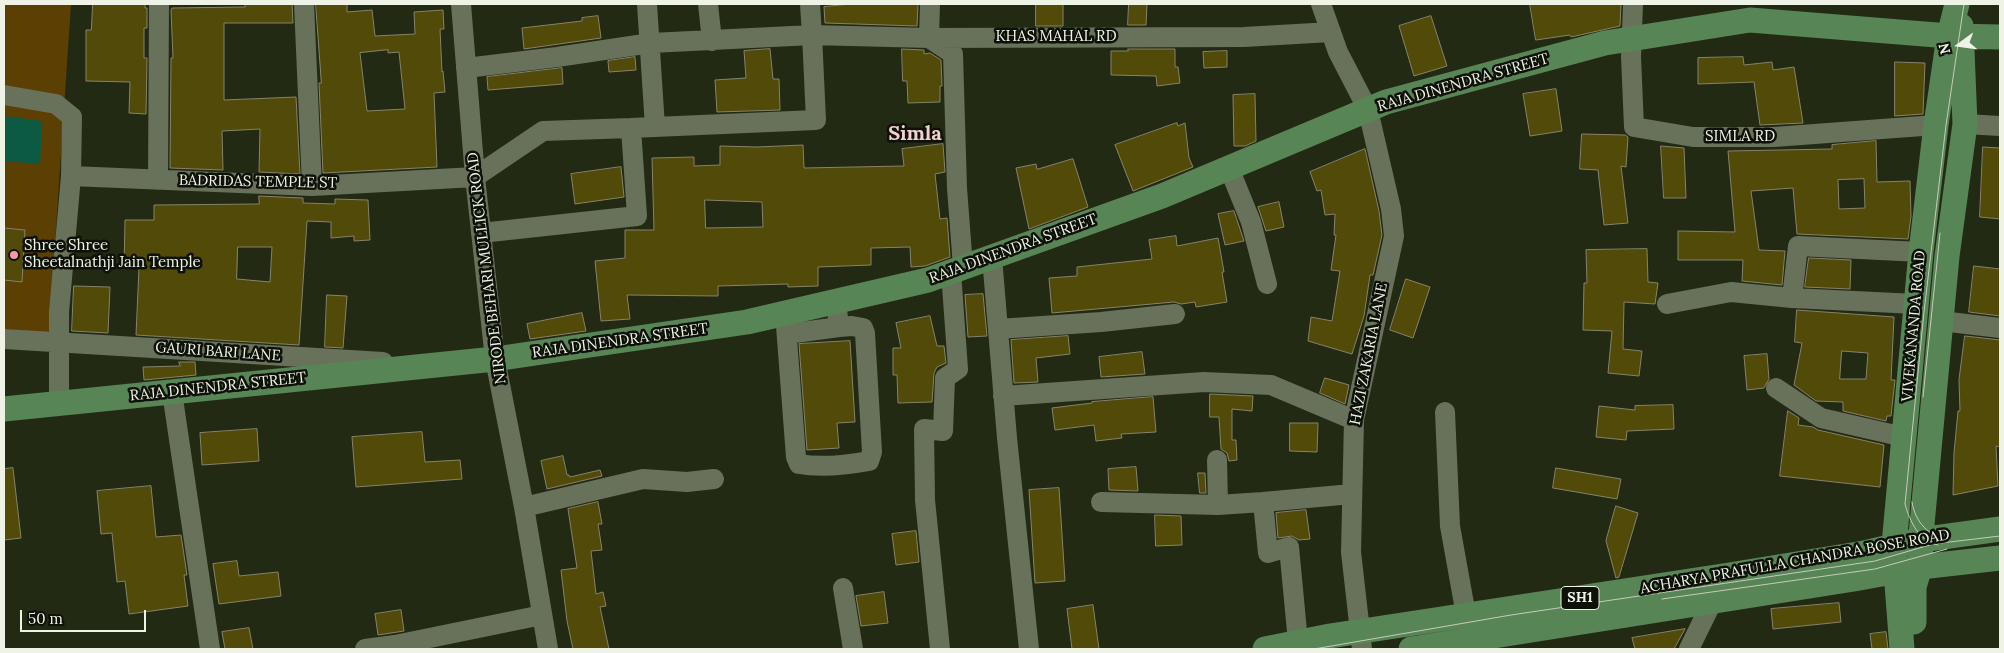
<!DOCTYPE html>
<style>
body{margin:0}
#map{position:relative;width:2004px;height:653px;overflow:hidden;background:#232a14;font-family:Lora,serif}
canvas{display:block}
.frame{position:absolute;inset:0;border:5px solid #eef3e6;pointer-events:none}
.north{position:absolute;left:1934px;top:20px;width:50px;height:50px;-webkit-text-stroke:4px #0e1108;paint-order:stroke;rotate:256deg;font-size:14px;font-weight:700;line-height:20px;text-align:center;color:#eef3e6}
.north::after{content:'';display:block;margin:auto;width:18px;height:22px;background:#eef3e6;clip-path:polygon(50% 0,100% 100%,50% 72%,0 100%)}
.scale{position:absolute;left:20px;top:610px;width:126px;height:22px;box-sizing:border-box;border:2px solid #eef3e6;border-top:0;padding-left:6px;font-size:15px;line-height:18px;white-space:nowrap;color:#eef3e6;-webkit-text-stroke:4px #0e1108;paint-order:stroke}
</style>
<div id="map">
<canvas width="2004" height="653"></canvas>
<div class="frame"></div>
<div class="north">N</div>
<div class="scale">50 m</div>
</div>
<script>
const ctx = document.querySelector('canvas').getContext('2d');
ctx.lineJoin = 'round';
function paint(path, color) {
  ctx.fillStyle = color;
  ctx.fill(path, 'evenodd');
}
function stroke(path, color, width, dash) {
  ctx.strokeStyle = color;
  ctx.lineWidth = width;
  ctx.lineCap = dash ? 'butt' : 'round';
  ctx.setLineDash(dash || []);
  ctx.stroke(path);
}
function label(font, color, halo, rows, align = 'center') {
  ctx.font = font + ' Lora,serif';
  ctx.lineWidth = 5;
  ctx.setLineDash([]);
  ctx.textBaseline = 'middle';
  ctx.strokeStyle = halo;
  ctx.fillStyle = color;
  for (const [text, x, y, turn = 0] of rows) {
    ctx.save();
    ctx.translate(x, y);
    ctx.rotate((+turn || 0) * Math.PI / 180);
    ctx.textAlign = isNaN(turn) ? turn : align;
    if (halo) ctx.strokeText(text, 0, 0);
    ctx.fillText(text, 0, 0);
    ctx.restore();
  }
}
paint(new Path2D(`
 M4 4H71L49 333 4 329Z`), '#5b3f03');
paint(new Path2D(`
 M4 116 42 121 40 164 4 161Z`), '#0d5a44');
const building = new Path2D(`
 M93 4H145V8H147V28H144V58H147L146 114 129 113 130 82 86 81V30H91Z
 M245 4H292L293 23H224V100L296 97 300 174 259 172 260 129 222 131 223 170 170 168 171 58H173L171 10 172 8 245 7Z
 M316 4H347V12L372 10 375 36 415 34 414 12 443 10 444 29H440L442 72 443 71 445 92 434 93 437 167 323 173 319 83H321ZM388 50V53L399 52 405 109 367 111 360 53Z
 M851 4H918L917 26 825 23 824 7Z
 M1036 4H1063V26H1036Z
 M1129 4H1147L1146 25H1128Z
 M1530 4H1621L1620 26 1571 37 1570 35 1536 40Z
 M598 16 601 38 524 49 522 28 582 21V18Z
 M1431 16 1447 66 1414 76 1399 26Z
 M770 49 773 79H779L780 110 717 112 715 80 746 78 744 51Z
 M902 49 924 50V54L930 53 941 60 942 86H940V102L908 103 907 81H903Z
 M1128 49H1175V67H1178L1180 83 1157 86 1156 76 1111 75V51H1128Z
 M1227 51V67L1204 68 1203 52Z
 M635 57 636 70 609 72 608 61Z
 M1743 57 1744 65 1772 62 1773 70 1794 67 1803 123 1760 125 1754 82 1698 84V58Z
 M1895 62 1925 63 1923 114 1895 116Z
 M562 68 563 84 488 90 487 77Z
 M1556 89 1562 131 1530 136 1523 94Z
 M1255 94 1256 141 1245 146H1234L1233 95Z
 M1177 123 1178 126 1185 123 1189 158 1193 167 1133 191 1115 145Z
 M1582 134 1625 135 1628 137 1626 167 1621 166 1628 223 1604 225 1598 170 1580 169Z
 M1876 141 1877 182 1910 181 1911 216 1908 239 1797 234 1793 188 1751 191 1759 250 1785 251 1782 285 1742 281 1743 260H1678V231L1735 232 1728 151 1832 149V145ZM1864 179 1865 208 1839 209 1838 180Z
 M943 144 945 172 935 174 940 219 947 218 950 257 925 266 911 267 910 247 871 248V265L818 267V286L788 287V284L718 286V296L627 295 630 319 601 321 595 261 625 258V230H654L652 158 694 157V166L720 165V146L757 147 803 145 804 168 904 166 902 149ZM705 200 762 202 763 227 706 228Z
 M1661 146 1684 148 1686 198H1664Z
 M1983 147 2000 148V219L1980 217Z
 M1365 149 1379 211 1382 235 1373 275H1370L1364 316 1352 354 1308 341 1311 317 1332 321 1340 271 1331 270 1336 235H1334L1335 214 1325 215 1321 190 1317 191 1310 172Z
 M1073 159 1088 207 1029 229 1016 168 1036 164 1037 169Z
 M621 167 624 197 575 204 571 174Z
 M259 196 303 198V203L335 204V199L368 200 370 240 354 241V236L331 238V222L307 221 299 345 136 335 139 268H124L125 220H154V205L259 204ZM238 247H272L270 282 237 279Z
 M1279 202 1284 227 1266 231 1258 207Z
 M1234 211 1244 241 1225 245 1218 214Z
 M4 228 25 230 22 282 4 280Z
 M1176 236 1177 246 1218 238 1224 272H1222L1227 302 1196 307 1195 302 1181 304 1174 302 1052 313 1049 278 1077 276V267L1152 259 1149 240Z
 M1647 249 1648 282 1658 283 1655 304 1624 302 1623 349 1642 351 1639 376 1608 373 1612 331 1583 330 1584 283H1587L1586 250Z
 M1809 258 1851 260 1850 289 1805 287Z
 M1974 266 2000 269V316L1969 312Z
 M1406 279 1430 287 1413 338 1390 330Z
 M74 286 110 287 108 333 72 331Z
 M983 294 987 336 968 337 965 295Z
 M327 295 347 296 343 348 325 347Z
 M1797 310 1894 317 1891 380H1895L1891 416H1887L1886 421 1843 411V402L1816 401 1794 385 1802 343 1795 342ZM1842 351 1868 353 1866 379H1840Z
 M582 313 586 331 530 339 527 324Z
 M930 316 937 346H944L946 363 937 367 934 373 932 402 898 403 897 375H893V348H901L896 323Z
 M1068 336 1070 354 1036 358 1038 382 1014 383 1011 340Z
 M1965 336 2000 340V447L1996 446 1998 486 1953 495 1954 453 1958 411H1960L1959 380Z
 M850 341 855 422 837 423 839 448 807 450 799 344Z
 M1142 352 1145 374 1101 377 1099 357Z
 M1767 354 1769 379 1764 388 1747 390 1744 356Z
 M179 362H195L196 375 144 380 143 367 180 366Z
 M1325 378 1349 385 1345 404 1320 393Z
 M1210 394 1253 396 1252 411 1232 409V440H1236L1237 460 1229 461 1227 453 1221 449 1219 417H1210Z
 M1153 397 1156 432 1121 434 1122 438 1096 441 1094 425 1055 430 1052 408 1092 403V402Z
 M1673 405 1674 429 1627 431 1626 440 1596 437 1599 406 1635 410V406Z
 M1788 411 1799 418 1798 425 1813 427 1818 430 1884 445 1880 487 1780 476Z
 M1290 423H1318L1317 452 1290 451Z
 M257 429 259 461 202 465 200 433Z
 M422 432 425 462 460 460 462 479 356 487 352 437Z
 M563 456 567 475H569L570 477 600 470 602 476 547 489 541 461Z
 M1136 467 1138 491 1109 490 1108 469Z
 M13 468 21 538 4 540V469Z
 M1556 468 1621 479 1617 499 1553 488Z
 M1198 473H1205L1206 493H1200Z
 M151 486 156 537 181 535 187 575H184L188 606 129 614 125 581 117 582 112 533 101 534 97 491Z
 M1059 488 1065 581 1035 583 1029 490Z
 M598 502 602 524H598L602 550 591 551 596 594 603 592 606 606 600 607 609 649H573L567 621 561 570 577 568 568 509Z
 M1616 506 1638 513 1619 577 1616 578 1606 541Z
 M1306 510 1310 539 1299 540 1292 536 1278 538 1276 513Z
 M1155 515 1181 516 1182 545 1156 546Z
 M916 531 919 562 896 565 892 534Z
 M237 561 239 576 278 572 281 596 219 604 213 564Z
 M884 592 888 623 861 626 856 596Z
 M1839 603 1841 622 1773 629 1771 609Z
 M1093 605 1099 649H1072L1067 609Z
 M401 610 404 631 378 635 375 614Z
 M249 628 253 649H225L222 632Z
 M1685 629 1674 649H1635L1632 638Z
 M1886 632 1888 649H1872L1870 634Z`);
paint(building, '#514a09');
stroke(building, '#868369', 1);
stroke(new Path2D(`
 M304 4 312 186
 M461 4 475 177 495 359 524 507 548 649
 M647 4 655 127
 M708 4 712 41
 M810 4 812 35 929 38 1244 37 1331 32
 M930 4 929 38 953 54 957 188 963 267
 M1321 4 1338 52 1368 110 1391 209 1394 236 1354 420 1351 552 1362 649
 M1633 4 1631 57 1634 127 1693 137H1774L1936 125
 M466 68 557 57 651 43 812 35 816 120 631 128 637 216 481 233
 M4 95 56 104 72 117 71 176 59 312V403
 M1965 124 2000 126
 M1229 168 1251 222 1267 284
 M71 176 312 186 475 177 543 131 631 128
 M158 180 159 4
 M992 257 1007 438 1029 649
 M1792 298 1798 246 1921 252
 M1667 304 1731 292 1792 298 1916 304
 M785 313 796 457 799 464C821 468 847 465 869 461L872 452 865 333 863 328 852 326 839 327 836 301
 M1941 321 2000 328
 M998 329 1101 322 1175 314
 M787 334 839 327
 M4 339 383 362
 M1776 388 1821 418 1904 437
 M172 392 210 649
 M1003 396 1204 382 1271 385 1354 420
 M1445 412 1450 526 1466 615
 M1217 460 1218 505
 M1101 502 1218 505 1263 502 1268 553 1289 547 1298 642
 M1263 502 1352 494
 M524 507 643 479 687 482 714 479
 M843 588 853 649
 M365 649 395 645 542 615
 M940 649 925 500 924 429 943 431 945 378 958 369 951 272
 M1689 649 1718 590`), '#687159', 20);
stroke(new Path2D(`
 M4 409 495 359 747 322 928 280 1162 196 1386 102 1605 43 1750 20 1949 36 2000 37
 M1914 622V587L1920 567 1921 535 1947 256 1965 124 1961 26
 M1265 649 1330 636 1729 575 1864 553 1920 540 2000 529
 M1411 649 1854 579 1920 567 2000 558
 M1902 649 1894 545 1921 252 1936 125 1949 36 1957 4`), '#588556', 25);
stroke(new Path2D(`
 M1923 397 1940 233
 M1912 502C1915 522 1929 537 1949 540
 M1938 545C1919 541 1910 522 1905 504L1924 312 1946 125 1964 4
 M1662 599 1875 569 1947 549
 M1314 649 1511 615 1875 561 1933 544 2000 536`), '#c6cbbc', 1);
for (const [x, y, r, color] of [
 [14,255,5,"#f49aa2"]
]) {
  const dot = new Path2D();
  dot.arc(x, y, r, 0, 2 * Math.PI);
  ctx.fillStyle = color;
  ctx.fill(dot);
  stroke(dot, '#0e1108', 2);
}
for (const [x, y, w] of [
 [1580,598,38]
]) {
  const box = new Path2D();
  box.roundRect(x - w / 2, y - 11.5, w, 23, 4);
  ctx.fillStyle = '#0e1108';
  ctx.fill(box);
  stroke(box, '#eef3e6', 1);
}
label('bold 14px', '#eef3e6', null, [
 ["SH1",1580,598]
]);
label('15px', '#eef3e6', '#0e1108', [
 ["KHAS MAHAL RD",1056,37],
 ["RAJA DINENDRA STREET",1463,83,-16],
 ["SIMLA RD",1740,137],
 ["BADRIDAS TEMPLE ST",258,182,1],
 ["RAJA DINENDRA STREET",1013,249,-20],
 ["NIRODE BEHARI MULLICK ROAD",487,268,-97],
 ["VIVEKANANDA ROAD",1914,326,-85],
 ["RAJA DINENDRA STREET",620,341,-8],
 ["GAURI BARI LANE",218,352,4],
 ["HAZI ZAKARIA LANE",1369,354,-79],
 ["RAJA DINENDRA STREET",218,387,-6],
 ["ACHARYA PRAFULLA CHANDRA BOSE ROAD",1795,562,-10]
]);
label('15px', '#eef3e6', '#0e1108', [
 ["Shree Shree",24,246],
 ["Sheetalnathji Jain Temple",24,263]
], 'left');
label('bold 20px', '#f3d0d2', '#0e1108', [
 ["Simla",915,134]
]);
</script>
